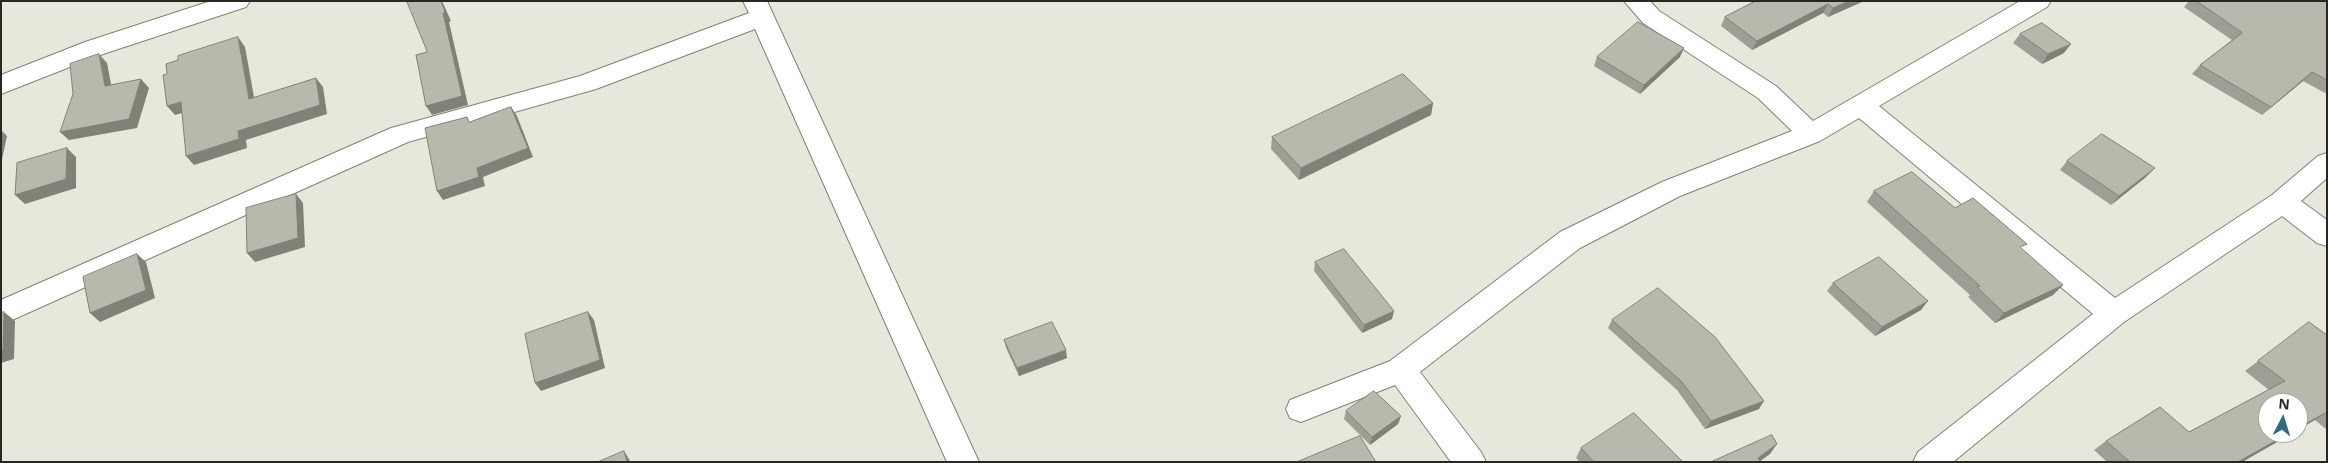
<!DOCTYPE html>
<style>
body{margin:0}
#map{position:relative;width:2328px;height:463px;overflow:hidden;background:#e8e7db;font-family:"Open Sans",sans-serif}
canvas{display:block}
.frame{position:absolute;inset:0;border:2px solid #282823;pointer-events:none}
.north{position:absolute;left:2258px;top:393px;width:50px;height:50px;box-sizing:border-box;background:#fff;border:1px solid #a9a9a7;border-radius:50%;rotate:5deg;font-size:14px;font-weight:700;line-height:20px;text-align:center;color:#282823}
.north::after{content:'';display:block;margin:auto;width:18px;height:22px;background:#326a84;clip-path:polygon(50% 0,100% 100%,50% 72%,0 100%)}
</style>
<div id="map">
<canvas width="2328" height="463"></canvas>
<div class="frame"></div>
<div class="north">N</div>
</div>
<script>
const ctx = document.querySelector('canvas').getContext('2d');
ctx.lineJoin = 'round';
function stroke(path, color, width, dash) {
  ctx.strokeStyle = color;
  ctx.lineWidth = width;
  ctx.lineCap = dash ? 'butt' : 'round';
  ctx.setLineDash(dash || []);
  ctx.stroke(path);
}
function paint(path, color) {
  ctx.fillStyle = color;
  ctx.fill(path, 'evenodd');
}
const minor = new Path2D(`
 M211 1H250L246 7 103 54 1 94V75L85 42Z
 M743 1H767L979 462H947L755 29 596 89 408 142 1 325V300L391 128 580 76 749 13Z
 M1624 1H1650L1659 11 1776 86 1813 121 2020 1H2051L2047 7 1879 106 2115 298 2272 195 2318 156 2327 153V178L2301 201 2327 220V246L2317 243 2282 216 2124 322 1953 462H1913L1918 452 2093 314 1859 118 1820 141 1680 196 1580 248 1420 372 1481 452 1486 462H1451L1395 385 1301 422 1290 418 1286 409 1290 400 1390 361 1560 232 1662 182 1792 131 1758 98 1643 23Z`);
stroke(minor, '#818175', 2);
paint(minor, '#fff');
paint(new Path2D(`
 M1756 1H1864L1828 17 1823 13 1752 50 1721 26 1725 17Z
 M2189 1H2327V92L2325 93 2303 81 2262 115 2192 74 2200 65 2232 40 2184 7Z
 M2020 34 2064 53 2042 64 2013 43Z
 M1597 57H1680L1640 94 1594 66Z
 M1433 103 1431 115 1299 180 1271 149 1272 137Z
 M2067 161 2146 177 2111 205 2060 170Z
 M1874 191 1955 208 2022 249 2053 295 1995 323 1968 297 1970 295 1867 202Z
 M1315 262 1392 319 1362 333 1314 271Z
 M1833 283 1921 310 1875 336 1827 291Z
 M1612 320 1759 409 1705 429 1677 390 1608 328Z
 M2327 335V430L2315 420 2268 433H2293L2242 462H2107L2094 450 2106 441 2189 432 2269 390 2245 371 2258 361Z
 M1004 340 1067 358 1019 376 1006 348Z
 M1346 411 1401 416 1398 424 1370 445 1344 419Z
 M1581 448 1683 462H1580L1576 458Z`), '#9e9e94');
paint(new Path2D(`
 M441 1H442L451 21 449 22 468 105 432 115 426 106Z
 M1849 1H1864L1828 17 1833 8Z
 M1828 4 1823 13 1752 50 1757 41Z
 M238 37 245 47 256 108 249 99Z
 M2071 44 2064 53 2042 64 2048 54Z
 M1684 48 1680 57 1640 94 1644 85Z
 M99 54 107 63 113 94 105 86Z
 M2312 72 2303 81 2262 115 2271 107Z
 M316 78 323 87 327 114 246 140 247 148 194 165 186 156 238 131Z
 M141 79 149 88 137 128 69 140 60 132Z
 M181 102 189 111 175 115 167 106Z
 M1433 103 1431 115 1299 180 1301 168Z
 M511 107 517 116 533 157 483 177 485 186 443 200 437 191 477 168Z
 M1 130 7 136 1 164Z
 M67 148 76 157V188L25 204 15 195Z
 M2155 168 2146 177 2111 205 2119 196Z
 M296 194 303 203 305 247 255 262 247 253Z
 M137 254 146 262 155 298 100 322 90 313Z
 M2063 285 2053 295 1995 323 2004 313Z
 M1928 301 1921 310 1875 336 1882 327Z
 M1394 311 1392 319 1362 333 1364 325Z
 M4 312 15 321 14 359 1 363V351Z
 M588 312 594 320 605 368 541 391 535 383Z
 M1066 350 1067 358 1019 376 1017 368Z
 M1764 401 1759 409 1705 429 1711 421Z
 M2327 412 2315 420 2298 430V428Z
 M1401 416 1398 424 1370 445 1372 437Z
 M2289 433H2293L2242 462H2238Z
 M1777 444 1770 454 1759 462 1758 458Z
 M624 451 629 459 630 462H627Z`), '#818178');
const building = new Path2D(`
 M407 1H441L445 12 443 13 462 96 426 106 416 55 427 52Z
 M1756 1H1849L1833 8 1828 4 1757 41 1725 17Z
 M2197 1H2327V80L2312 72 2271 107 2200 65 2242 33Z
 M1638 22 1684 48 1644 85 1597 57Z
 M2042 23 2071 44 2048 54 2020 34Z
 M238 37 249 99 316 78 320 105 238 131 239 139 186 156 181 102 167 106 163 75 167 74 166 64 178 60V56Z
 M99 54 105 86 141 79 129 119 60 132 73 94 70 64Z
 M1403 74 1433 103 1301 168 1272 137Z
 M511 107 528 148 477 168 479 177 437 191 425 128 467 117 469 122Z
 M2102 134 2155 168 2119 196 2067 161Z
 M67 148 66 179 15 195 17 163Z
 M1912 172 1955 208 1973 198 2027 244 2020 247 2063 285 2004 313 1977 287 1980 286 1874 191Z
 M296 194 298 238 247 253 246 208Z
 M1344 249 1394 311 1364 325 1315 262Z
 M137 254 146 290 90 313 83 277Z
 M1879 257 1928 301 1882 327 1833 283Z
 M1658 288 1715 337 1764 401 1711 421 1682 382 1612 320Z
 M4 312 3 351H1V313Z
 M588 312 600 360 535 383 525 334Z
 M1052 322 1066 350 1017 368 1004 340Z
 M2309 322 2327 335V412L2298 428V403H2268V433H2289L2238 462H2130L2106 441 2160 407 2189 432 2285 381 2258 361Z
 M1374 391 1401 416 1372 437 1346 411Z
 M1634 413 1683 462H1594L1581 448Z
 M1772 435 1777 444 1758 458 1761 462H1711Z
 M1360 436 1376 462H1297Z
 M624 451 627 462H598Z`);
paint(building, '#b8b8ac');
stroke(building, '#818178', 1);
</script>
